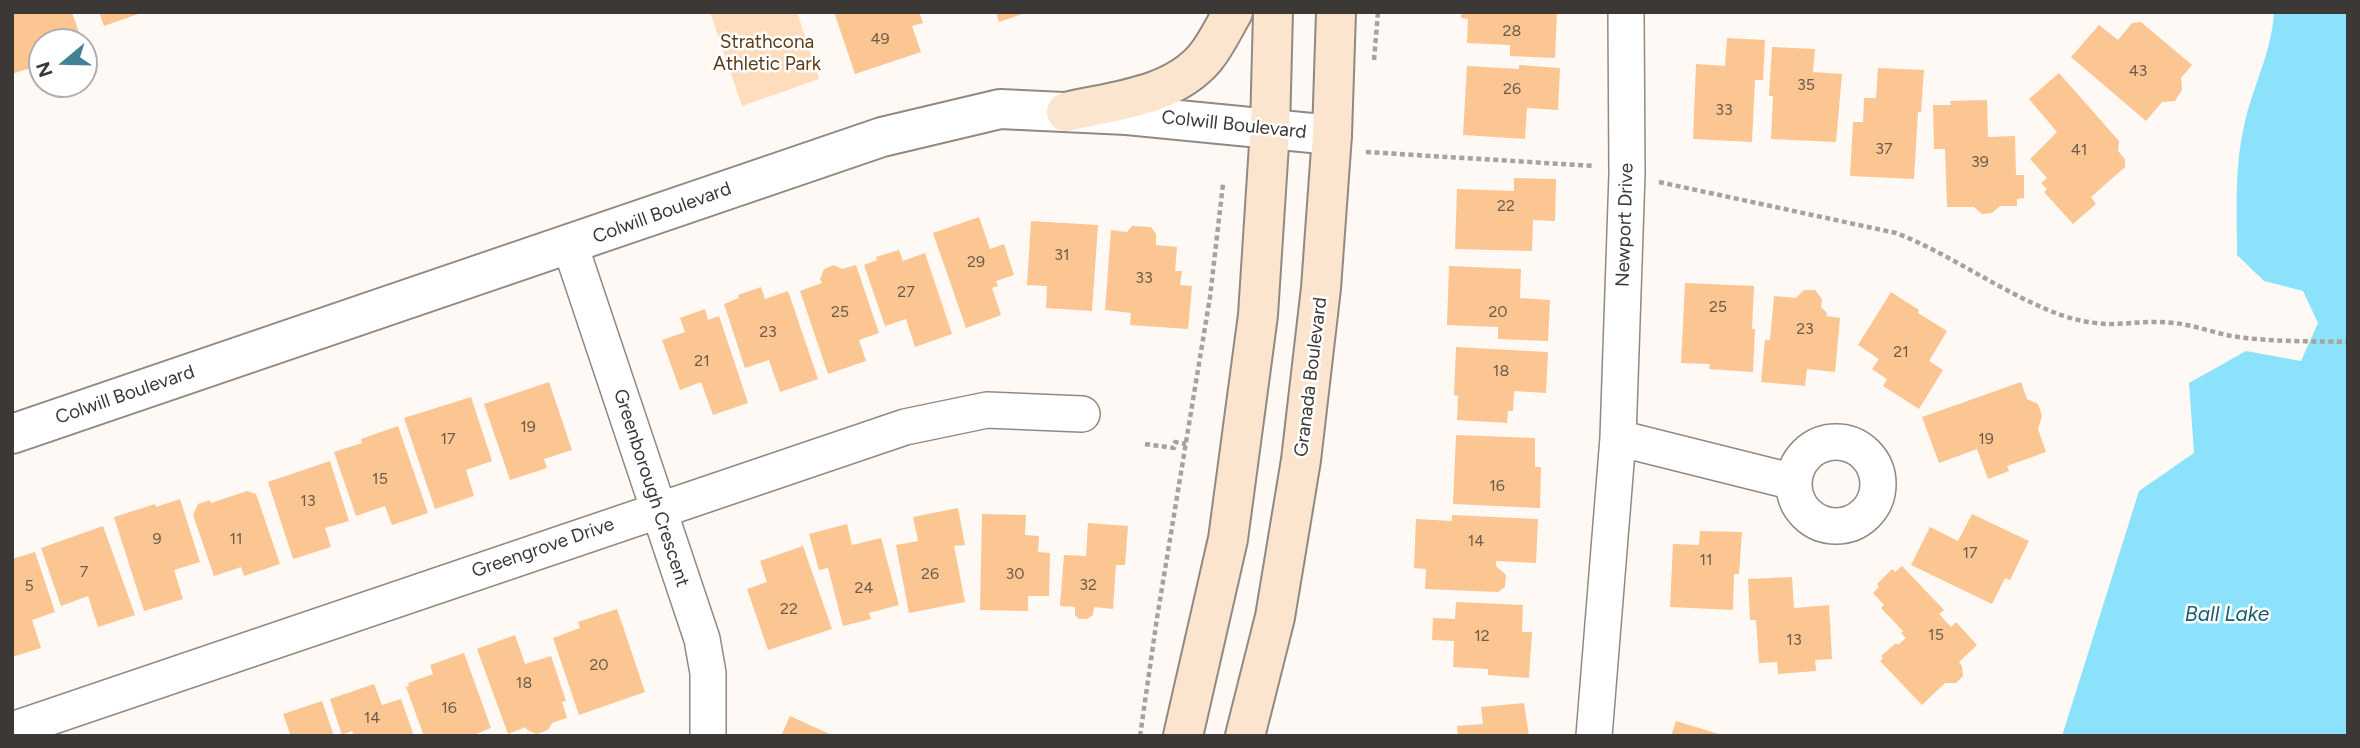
<!DOCTYPE html>
<style>
body{margin:0}
#map{position:relative;width:2360px;height:748px;overflow:hidden;background:#fef9f4;font-family:Figtree,sans-serif}
canvas{display:block}
.frame{position:absolute;inset:0;border:14px solid #3c3835;pointer-events:none}
.north{position:absolute;left:28px;top:28px;width:70px;height:70px;box-sizing:border-box;background:#fff;border:2px solid #b1afae;border-radius:50%;rotate:251deg;font-size:19px;font-weight:700;line-height:28px;text-align:center;color:#3c3835}
.north::after{content:'';display:block;margin:auto;width:24px;height:32px;background:#418395;clip-path:polygon(50% 0,100% 100%,50% 72%,0 100%)}
</style>
<div id="map">
<canvas width="2360" height="748"></canvas>
<div class="frame"></div>
<div class="north">N</div>
</div>
<script>
const ctx = document.querySelector('canvas').getContext('2d');
ctx.lineJoin = 'round';
function paint(path, color) {
  ctx.fillStyle = color;
  ctx.fill(path, 'evenodd');
}
function stroke(path, color, width, dash) {
  ctx.strokeStyle = color;
  ctx.lineWidth = width;
  ctx.lineCap = dash ? 'butt' : 'round';
  ctx.setLineDash(dash || []);
  ctx.stroke(path);
}
function label(font, color, halo, rows, align = 'center') {
  ctx.font = font + ' Figtree,sans-serif';
  ctx.lineWidth = 5;
  ctx.setLineDash([]);
  ctx.textBaseline = 'middle';
  ctx.strokeStyle = halo;
  ctx.fillStyle = color;
  for (const [text, x, y, turn = 0] of rows) {
    ctx.save();
    ctx.translate(x, y);
    ctx.rotate((+turn || 0) * Math.PI / 180);
    ctx.textAlign = isNaN(turn) ? turn : align;
    if (halo) ctx.strokeText(text, 0, 0);
    ctx.fillText(text, 0, 0);
    ctx.restore();
  }
}
paint(new Path2D(`
 M710 12H797L819 79 742 106Z`), '#fedcbc');
paint(new Path2D(`
 M2274 12H2348V736H2062L2139 491 2194 453 2189 383 2246 351 2301 361 2318 323 2303 291 2264 281 2237 255C2237 212 2234 169 2244 126 2252 88 2272 52 2274 12Z`), '#8ce2fb');
paint(new Path2D(`
 M12 12H72L82 42H42V64L12 74Z
 M99 12H141V13L104 26Z
 M834 12H919L923 23 912 26 921 52 855 74Z
 M996 12H1025V13L999 22Z
 M1461 12H1557L1555 58 1510 56V45L1467 43 1468 19 1461 18Z
 M2141 22 2192 65 2181 78 2182 90 2175 101 2162 102 2146 121 2071 57 2099 25 2118 40 2132 23Z
 M1727 38 1765 40 1763 80H1755L1752 142 1693 139 1696 64 1725 66Z
 M1772 47 1815 49 1813 72 1842 74 1836 142 1771 139 1773 96H1769Z
 M1519 65 1560 68 1558 110 1527 108 1525 139 1463 135 1467 66 1519 69Z
 M1878 68 1924 70 1921 112H1918L1914 179 1850 176 1853 122H1863L1864 98H1876Z
 M2059 73 2119 141 2118 151 2125 159V167L2091 197 2096 204 2073 224 2044 192 2047 189 2041 183 2047 178 2030 159 2057 132 2029 99Z
 M1987 100 1988 137 2015 136 2016 175H2024V198L2017 199V206H2000L1992 213 1982 214 1974 207H1947L1945 149H1934L1933 105H1951L1950 101Z
 M1514 178 1556 179 1555 221 1533 220 1532 251 1455 249 1457 189 1514 191Z
 M979 217 990 249 1004 244 1014 275 996 281 998 286 992 288 1001 315 966 328 933 233Z
 M1031 221 1098 225 1092 311 1046 308 1047 286 1027 285Z
 M1132 226 1151 227 1156 234V245L1177 247 1175 271H1182L1180 285 1192 286 1188 329 1130 325 1131 313 1105 310 1111 230 1127 232Z
 M899 250 903 261 925 253 952 334 915 347 906 319 885 326 864 265 877 260 876 257Z
 M834 265 842 269 856 265 879 333 859 340 866 361 828 374 800 291 822 283 820 279 824 269Z
 M1449 266 1521 269 1520 298 1550 300 1548 341 1498 339V327L1447 325Z
 M1685 283 1754 286 1752 329H1755L1753 372 1709 369 1710 364 1681 363Z
 M761 287 765 299 788 291 818 379 780 392 769 360 745 368 724 304 739 298 738 295Z
 M1804 290H1815L1822 299 1821 307 1827 313 1826 316 1840 318 1835 372 1807 369 1805 386 1761 382 1765 340H1770L1774 296 1796 298Z
 M1891 292 1919 310 1918 313 1947 331 1929 361 1943 370 1919 409 1883 386 1887 379 1872 369 1879 359 1858 345Z
 M705 309 708 320 719 316 748 403 713 415 701 382 680 390 662 340 685 332 680 318Z
 M1456 347 1548 352 1546 393 1514 391 1513 411H1508L1507 423 1457 420 1458 396 1454 395Z
 M549 382 572 450 544 459 547 468 510 480 484 404Z
 M2021 382 2027 399 2038 404 2042 416 2038 429 2046 452 2007 466 2009 471 1988 479 1977 449 1939 463 1922 417Z
 M471 397 492 461 466 470 474 496 435 509 404 418Z
 M398 426 428 513 392 525 385 506 356 516 334 452 362 443 361 439Z
 M1456 435 1535 438V467H1541L1540 508 1453 504Z
 M330 461 349 521 325 528 331 547 293 559 268 482Z
 M247 491 256 494 280 564 244 576 241 567 214 576 193 515 198 504 210 500 211 503Z
 M180 499 200 562 174 570 183 599 144 611 114 517 155 504 156 507Z
 M958 508 965 545 954 546 965 602 909 613 896 545 918 541 913 517Z
 M982 514 1026 515 1025 535 1039 536 1038 552 1050 553 1049 596H1028V611L980 610Z
 M1972 514 2029 541 2010 580 2005 578 1992 604 1911 565 1930 527 1958 541Z
 M1452 515 1538 519 1536 563 1496 561V566L1506 575 1505 587 1498 592 1425 589 1426 569 1414 568 1416 519 1452 521Z
 M1088 523 1128 526 1125 565H1116L1113 609 1094 607 1093 615 1087 619H1079L1075 615V607L1060 606 1064 555 1086 556Z
 M847 524 852 545 881 538 899 605 869 613 871 619 843 626 828 568 819 570 809 534Z
 M103 526 135 615 98 627 88 596 61 606 41 548Z
 M1700 531 1742 532 1739 574H1734L1733 610 1670 607 1673 544 1699 545Z
 M803 546 832 629 768 650 747 589 767 582 760 561Z
 M35 552 55 612 32 620 41 648 12 657V559Z
 M1902 566 1944 610 1939 614 1951 627 1956 622 1977 645 1959 662 1962 666 1963 676 1956 683H1945L1922 705 1880 661 1883 658 1881 656 1896 643 1898 645 1906 638 1901 633 1903 631 1881 608 1884 605 1873 593 1879 587 1877 584 1892 569 1895 572Z
 M1792 577 1794 608 1829 605 1832 659 1815 660 1816 671 1778 674 1777 662 1759 663 1756 620H1750L1748 579Z
 M1456 602 1523 605 1522 632H1532L1529 678 1488 675V669L1453 667 1454 641 1432 640 1433 618 1455 619Z
 M617 609 645 692 579 715 553 638 580 628 578 622Z
 M515 635 525 664 551 656 566 701 562 702 567 718 552 723 548 730 537 734 527 730 526 727 508 734 477 649Z
 M464 653 491 728 471 736H424L406 687 409 686 408 683 433 674 430 665Z
 M374 684 382 705 401 699 414 736H354L352 731 342 735 330 699Z
 M322 701 334 736H291L283 714Z
 M1524 703 1529 736H1458L1457 726 1483 724 1481 707Z
 M790 716 834 736H781Z
 M1676 721 1722 735V736H1671Z`), '#fcc693');
const minor = new Path2D(`
 M570 245 702 639 708 673V736
 M1618 438 1794 482
 M1794 484a42 42 0 1 1 84 0a42 42 0 1 1-84 0Z
 M12 730 905 427 987 410 1082 414
 M1594 736 1618 438 1627 174 1626 12`);
const tertiary = new Path2D(`
 M12 434 882 137 1000 109 1127 115 1332 135`);
const secondary = new Path2D(`
 M1066 112C1113 101 1172 97 1205 58 1216 45 1224 27 1233 12
 M1183 736 1228 539 1258 315 1270 129 1273 12
 M1245 736 1275 617 1301 460 1321 288 1332 135 1336 12`);
stroke(minor, '#918982', 38);
stroke(tertiary, '#918982', 42);
stroke(secondary, '#918982', 42);
stroke(new Path2D(`
 M1374 60 1378 12
 M1366 152 1595 166
 M1659 182 1896 233C1950 254 1998 290 2053 312 2070 319 2092 324 2110 324 2131 324 2152 320 2174 323 2193 325 2212 332 2231 336 2269 342 2309 341 2348 342
 M1145 444 1174 448 1175 442 1186 444
 M1140 736 1157 618 1210 297 1223 184`), '#a7a29e', 4.5, [5, 3.5]);
stroke(minor, '#fff', 35);
stroke(tertiary, '#fff', 38);
stroke(secondary, '#fbe5cf', 38);
label('16px', '#6c5c4c', null, [
 ["28",1512,31],
 ["49",880,39],
 ["43",2138,71],
 ["35",1806,85],
 ["26",1512,89],
 ["33",1724,110],
 ["37",1884,149],
 ["41",2079,150],
 ["39",1980,162],
 ["22",1506,206],
 ["31",1062,255],
 ["29",976,262],
 ["33",1144,278],
 ["27",906,292],
 ["25",1718,307],
 ["25",840,312],
 ["20",1498,312],
 ["23",1805,329],
 ["23",768,332],
 ["21",1901,352],
 ["21",702,361],
 ["18",1501,371],
 ["19",528,427],
 ["17",448,439],
 ["19",1986,439],
 ["15",380,479],
 ["16",1497,486],
 ["13",308,501],
 ["9",157,539],
 ["11",236,539],
 ["14",1476,541],
 ["17",1970,553],
 ["11",1706,560],
 ["7",84,572],
 ["26",930,574],
 ["30",1015,574],
 ["32",1088,585],
 ["5",29,586],
 ["24",864,588],
 ["22",789,609],
 ["15",1936,635],
 ["12",1482,636],
 ["13",1794,640],
 ["20",599,665],
 ["18",524,683],
 ["16",449,708],
 ["14",372,718]
]);
label('19px', '#5e3b15', '#fff', [
 ["Strathcona",767,42],
 ["Athletic Park",767,64]
]);
label('19px', '#3c3835', '#fff', [
 ["Colwill Boulevard",1234,125,6],
 ["Colwill Boulevard",662,213,-20],
 ["Newport Drive",1625,225,-88],
 ["Granada Boulevard",1311,377,-83],
 ["Colwill Boulevard",125,395,-19],
 ["Greenborough Crescent",651,488,72],
 ["Greengrove Drive",543,548,-19]
]);
label('italic 21px', '#185f70', '#fff', [
 ["Ball Lake",2227,615]
]);
</script>
